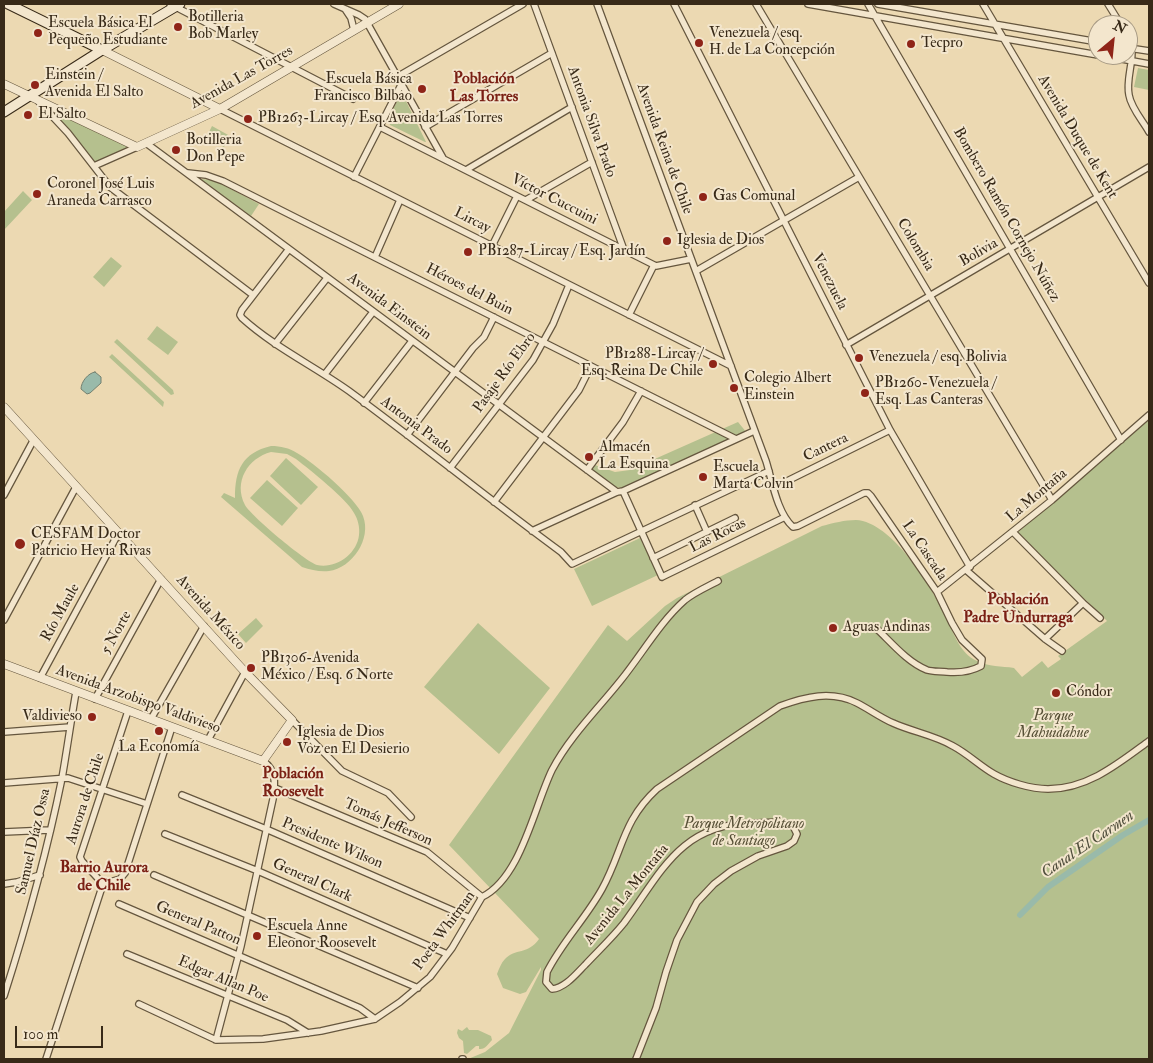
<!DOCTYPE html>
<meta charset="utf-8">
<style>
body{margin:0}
#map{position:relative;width:1153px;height:1063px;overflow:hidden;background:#ecd9b2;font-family:"IM FELL Double Pica",serif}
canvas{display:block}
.frame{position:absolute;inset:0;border:5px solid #382a18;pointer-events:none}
.north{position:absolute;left:1088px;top:15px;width:50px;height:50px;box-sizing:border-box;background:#f3e6cd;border:1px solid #a89b85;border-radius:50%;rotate:28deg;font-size:14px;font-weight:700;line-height:20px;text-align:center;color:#382a18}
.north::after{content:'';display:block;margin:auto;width:18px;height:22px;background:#8f2418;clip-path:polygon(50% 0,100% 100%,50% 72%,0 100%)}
.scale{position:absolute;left:15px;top:1026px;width:88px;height:22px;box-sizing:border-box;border:2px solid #382a18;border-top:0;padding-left:6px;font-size:15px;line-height:18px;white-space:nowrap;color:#382a18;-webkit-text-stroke:4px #f3e6cd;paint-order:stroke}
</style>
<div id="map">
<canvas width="1153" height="1063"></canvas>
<div class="frame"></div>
<div class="north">N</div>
<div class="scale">100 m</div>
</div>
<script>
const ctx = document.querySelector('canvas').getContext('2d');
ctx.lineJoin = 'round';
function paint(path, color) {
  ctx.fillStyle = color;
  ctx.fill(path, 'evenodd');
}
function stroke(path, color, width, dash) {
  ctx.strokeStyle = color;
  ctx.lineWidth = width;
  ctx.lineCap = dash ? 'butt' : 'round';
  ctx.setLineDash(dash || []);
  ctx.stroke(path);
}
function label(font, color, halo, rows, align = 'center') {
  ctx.font = font + ' "IM FELL Double Pica",serif';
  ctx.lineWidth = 4;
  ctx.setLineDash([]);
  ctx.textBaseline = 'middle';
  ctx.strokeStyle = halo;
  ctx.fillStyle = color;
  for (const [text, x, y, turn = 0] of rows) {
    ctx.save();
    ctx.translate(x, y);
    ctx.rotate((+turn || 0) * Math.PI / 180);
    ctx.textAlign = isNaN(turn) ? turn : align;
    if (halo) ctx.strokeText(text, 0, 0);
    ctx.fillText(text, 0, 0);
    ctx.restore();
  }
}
paint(new Path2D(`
 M1138 68 1149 70V90L1134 87Z
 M400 97 405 99 426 142H425L390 125 388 120 398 99Z
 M55 112 126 146 127 148 98 161H94L70 130 55 115Z
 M212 126 230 136 224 147 206 138Z
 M200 179 214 180 259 204 251 216Z
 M23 191 32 200 4 230V212Z
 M111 257 122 266 104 287 93 277Z
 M157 326 178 342 168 355 147 339Z
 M117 339 173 390 174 394 171 395 114 342Z
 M112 354 164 402 163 407 109 357Z
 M1149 419V1059H468L485 1052 509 1033 541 970V967L526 992 520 994 503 988 497 974C499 969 501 963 505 959 515 948 528 955 539 939L449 845 608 625 627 641 665 606 677 598 822 526C833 523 845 520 856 520 892 522 931 586 945 615 953 631 959 653 977 661 988 667 1002 666 1014 668L1022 677 1042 661 1048 668 1061 659 1058 656 1107 621 1087 601 1074 592 1017 533Z
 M738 422 747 433 622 488 616 487 591 470 595 465 615 472 630 470Z
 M271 446C281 446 289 448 297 453 313 462 357 499 363 516 372 539 352 568 329 571 320 572 311 570 302 567L221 497 224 493 235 498C235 470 242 453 271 446ZM271 452 287 454 296 459C310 470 347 499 354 513 358 519 360 528 359 535 357 554 336 569 317 565 305 561 251 516 245 505 233 482 248 458 271 452Z
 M286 458 318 487 301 505 270 476Z
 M267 480 298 508 282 526 250 498Z
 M640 538 658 575 592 606 574 569Z
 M256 618 263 626 246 643 238 634Z
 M478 623 550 688 499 754 424 687Z
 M467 1027 469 1030H478L491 1036 492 1040C488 1044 485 1050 479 1049V1046H476L467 1054 464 1053 463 1041 459 1038 457 1033 458 1029 462 1031Z`), '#b5c08e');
const water = new Path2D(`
 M95 372 101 377V383L90 393 87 394 81 389C81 382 88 373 95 372Z`);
paint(water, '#99baaa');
stroke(water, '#728070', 1);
stroke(new Path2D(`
 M1020 915 1048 887 1123 835 1149 820`), '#99baaa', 6);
const minor = new Path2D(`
 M170 4 353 99
 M334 4 359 15 365 19 443 158
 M534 4 624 250
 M597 4 766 461C772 480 777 513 793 527L798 526 864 493H868L871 496 937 592 952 623 962 640 982 659 981 666C970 672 959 673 947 672 941 671 933 672 927 670 907 662 891 642 876 628
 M674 4 890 430 970 567
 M756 4 1052 500
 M808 4 1098 55
 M868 4 1121 440
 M878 4 1098 42
 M983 4 1149 283
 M1108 4 1121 25
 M345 9 351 18 354 30
 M1128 37C1138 55 1125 76 1129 95 1131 108 1143 121 1149 132
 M1129 48 1149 51
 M1100 55 1149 64
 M397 77 523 4
 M39 102 68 133 110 187 253 295
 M220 109 731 366
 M380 127 656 266 691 259
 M425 127 552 53
 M146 143 617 492
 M94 166 137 147
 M466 170 572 107
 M188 173 206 175 223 181 736 439
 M354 177 401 85
 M526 200 592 162
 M492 246 517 196
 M289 249 242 310 240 315 242 318C274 347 314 366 349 391 421 444 490 500 561 552L572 564 769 471
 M375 257 400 200
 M696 271 859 177
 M629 315 654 265
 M275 344 327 278
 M846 345 1149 167
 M325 374 373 312
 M364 403 412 341
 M407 435 473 348 484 337 494 317
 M450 468 533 360 553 324 569 285
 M587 470 623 422 641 391
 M773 488 890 430
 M623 491 662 577 785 517
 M4 495 33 441
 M494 502 579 390 591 366
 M695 505 707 532
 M532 531 617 492 623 491 754 431
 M1013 532 1083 603 1100 618
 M653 558 735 518
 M966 570 1045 639 1062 651
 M937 592 1052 500 1149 415
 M4 620 76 487
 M1045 639 1083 603
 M40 678 118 534
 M95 699 161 579
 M151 719 204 626
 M292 720 342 771 388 793 411 817
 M4 732 70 727
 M208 740 245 672
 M4 783 68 778 147 804
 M275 788 427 852 482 897
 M182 795 266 829 470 918
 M4 832 49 830
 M165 834 258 871 447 954
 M154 875 418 988
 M4 884 17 882 40 875
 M103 884 82 861 80 857 128 711
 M103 884 120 879 125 873 172 727
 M119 904 360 1008 375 1019
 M127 954 287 1020 308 1033
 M4 996C27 924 47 852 62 778 67 750 71 720 76 692
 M139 1004 216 1040 263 1039 321 1031 375 1019 400 1002 430 977 452 948 482 897C521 878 534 807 552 770 570 736 598 709 621 680 642 654 660 622 685 600 695 592 707 587 718 581
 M216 1040 241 946 273 799C275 784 277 770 263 761
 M46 1059 103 884
 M462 1059H463
 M636 1059 656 1008 666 972 677 940 697 902 714 884 731 871 758 856 787 846 794 841 797 834 793 826C782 820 765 823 752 823 680 824 661 873 624 923 612 938 598 951 585 965 576 974 565 988 552 989L546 982 547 972C562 942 586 918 602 889 623 851 622 821 657 789L780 706C805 697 831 690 857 703 869 709 881 718 893 723 913 732 934 735 953 746 968 754 980 766 994 774 1008 782 1031 789 1048 789 1088 789 1119 763 1149 741`);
const tertiary = new Path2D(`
 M102 50 220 109
 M4 84 137 147 220 109 399 4
 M4 407 245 672 292 720 263 761 4 664`);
const secondary = new Path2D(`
 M8 4 102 50
 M4 112 102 50 180 4`);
stroke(minor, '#65563e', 8);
stroke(tertiary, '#65563e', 9);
stroke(secondary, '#382a18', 11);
stroke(minor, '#f3e6cd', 5.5);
stroke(tertiary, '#f3e6cd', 8);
stroke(secondary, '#f3e6cd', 9);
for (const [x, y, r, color] of [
 [178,27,5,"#8f2418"],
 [38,33,5,"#8f2418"],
 [699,43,5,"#8f2418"],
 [911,44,5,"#8f2418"],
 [35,85,5,"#8f2418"],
 [422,89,5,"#8f2418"],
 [28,115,5,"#8f2418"],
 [248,119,5,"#8f2418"],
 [176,150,5,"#8f2418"],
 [37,194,5,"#8f2418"],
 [703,197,5,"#8f2418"],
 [667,241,5,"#8f2418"],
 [468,252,5,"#8f2418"],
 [859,358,5,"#8f2418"],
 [713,364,5,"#8f2418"],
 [734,388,5,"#8f2418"],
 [865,393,5,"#8f2418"],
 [589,457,5,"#8f2418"],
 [703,477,5,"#8f2418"],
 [20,544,6,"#8f2418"],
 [833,628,5,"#8f2418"],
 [251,668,5,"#8f2418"],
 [1056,693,5,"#8f2418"],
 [92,717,5,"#8f2418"],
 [159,731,5,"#8f2418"],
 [287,742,5,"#8f2418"],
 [257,936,5,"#8f2418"]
]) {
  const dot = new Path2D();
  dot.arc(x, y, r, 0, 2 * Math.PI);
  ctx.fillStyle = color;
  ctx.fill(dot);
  stroke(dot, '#f3e6cd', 2);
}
label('15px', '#382a18', '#f3e6cd', [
 ["Botilleria",188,18],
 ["Bob Marley",188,35],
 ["Escuela Básica El",48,24],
 ["Pequeño Estudiante",48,41],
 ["Venezuela / esq.",709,34],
 ["H. de La Concepción",709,51],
 ["Tecpro",921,44],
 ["Einstein /",45,76],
 ["Avenida El Salto",45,93],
 ["Escuela Básica",412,80,"right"],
 ["Francisco Bilbao",412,97,"right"],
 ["El Salto",38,115],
 ["PB1263-Lircay / Esq. Avenida Las Torres",258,119],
 ["Botilleria",186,141],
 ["Don Pepe",186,158],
 ["Coronel José Luis",47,185],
 ["Araneda Carrasco",47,202],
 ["Gas Comunal",713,197],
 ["Iglesia de Dios",677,241],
 ["PB1287-Lircay / Esq. Jardín",478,252],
 ["PB1288-Lircay /",703,355,"right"],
 ["Esq. Reina De Chile",703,372,"right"],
 ["Venezuela / esq. Bolivia",869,358],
 ["Colegio Albert",744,379],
 ["Einstein",744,396],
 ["PB1260-Venezuela /",875,384],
 ["Esq. Las Canteras",875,401],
 ["Almacén",599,448],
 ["La Esquina",599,465],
 ["Escuela",713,468],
 ["Marta Colvin",713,485],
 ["CESFAM Doctor",31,535],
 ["Patricio Hevia Rivas",31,552],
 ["Aguas Andinas",843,628],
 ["PB1306-Avenida",261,659],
 ["México / Esq. 6 Norte",261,676],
 ["Cóndor",1066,693],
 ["Valdivieso",82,717,"right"],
 ["Iglesia de Dios",297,733],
 ["Voz en El Desierio",297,750],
 ["La Economía",159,748,"center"],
 ["Escuela Anne",267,927],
 ["Eleonor Roosevelt",267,944]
], 'left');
label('15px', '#382a18', '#f3e6cd', [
 ["Avenida Las Torres",242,78,-29],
 ["Antonia Silva Prado",591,122,70],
 ["Avenida Duque de Kent",1077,137,59],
 ["Avenida Reina de Chile",664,149,70],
 ["Víctor Cuccuini",554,200,27],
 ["Bombero Ramón Cornejo Núñez",1006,215,60],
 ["Lircay",472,221,27],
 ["Colombia",915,245,59],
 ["Bolivia",979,253,-30],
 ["Venezuela",829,282,63],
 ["Héroes del Buin",469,290,27],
 ["Avenida Einstein",389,307,37],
 ["Pasaje Río Ebro",505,373,-54],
 ["Antonia Prado",416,426,37],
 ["Cantera",826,448,-26],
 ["La Montaña",1037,496,-40],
 ["Las Rocas",718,536,-26],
 ["La Cascada",924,551,56],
 ["Río Maule",61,613,-61],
 ["Avenida México",210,613,48],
 ["5 Norte",117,633,-61],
 ["Avenida Arzobispo Valdivieso",138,700,20],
 ["Aurora de Chile",86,799,-72],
 ["Tomás Jefferson",388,823,24],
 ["Samuel Díaz Ossa",34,842,-77],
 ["Presidente Wilson",332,844,23],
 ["General Clark",312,881,24],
 ["Avenida La Montaña",627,895,-51],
 ["General Patton",198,924,23],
 ["Poeta Whitman",445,931,-54],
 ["Edgar Allan Poe",223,980,23]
]);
label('italic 15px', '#575036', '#f3e6cd', [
 ["Parque",1053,717],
 ["Mahuidahue",1053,734],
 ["Parque Metropolitano",744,825],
 ["de Santiago",744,842]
]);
label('bold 16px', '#7a1f14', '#f3e6cd', [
 ["Población",484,80],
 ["Las Torres",484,98],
 ["Población",1018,601],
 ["Padre Undurraga",1018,619],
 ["Población",293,775],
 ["Roosevelt",293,793],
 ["Barrio Aurora",104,869],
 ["de Chile",104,887]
]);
label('italic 16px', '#504e3c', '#f3e6cd', [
 ["Canal El Carmen",1088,845,-34]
]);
</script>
